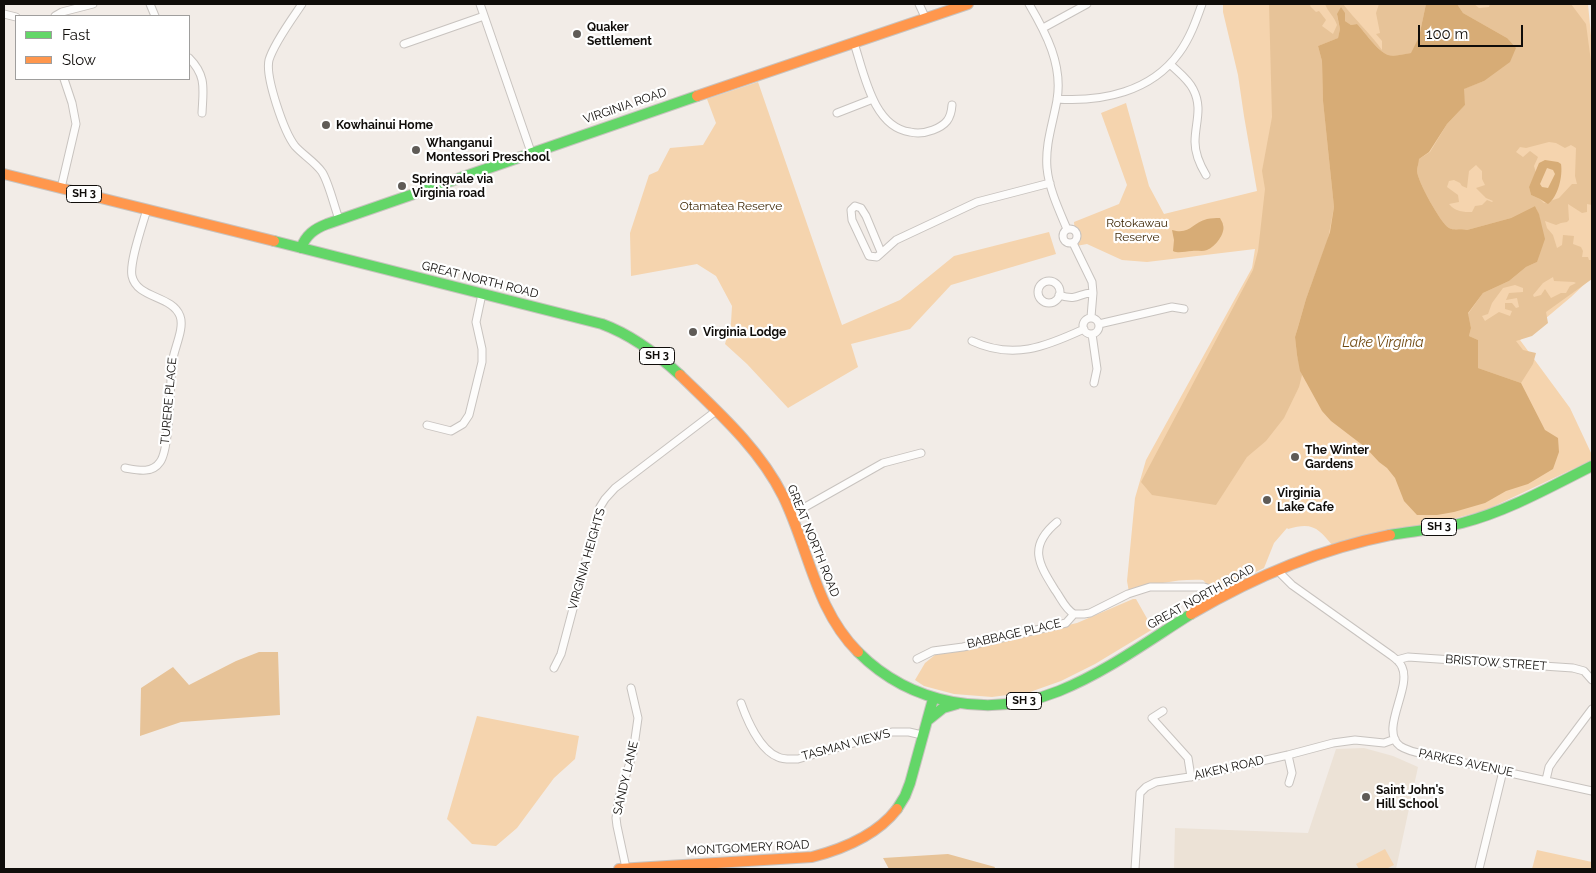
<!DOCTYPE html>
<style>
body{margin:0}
#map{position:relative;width:1596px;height:873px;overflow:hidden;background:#f2ece7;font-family:Raleway,sans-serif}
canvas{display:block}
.frame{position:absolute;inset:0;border:5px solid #100d0a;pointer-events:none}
.legend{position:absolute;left:15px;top:15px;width:175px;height:65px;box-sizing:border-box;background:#fff;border:1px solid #9f9e9d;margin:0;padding:6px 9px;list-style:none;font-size:15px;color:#100d0a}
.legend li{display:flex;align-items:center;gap:10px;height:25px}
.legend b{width:25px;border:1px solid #9f9e9d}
.scale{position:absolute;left:1418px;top:25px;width:105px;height:22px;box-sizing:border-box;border:2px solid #100d0a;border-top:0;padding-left:6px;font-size:15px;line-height:18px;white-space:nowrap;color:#100d0a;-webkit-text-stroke:4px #fff;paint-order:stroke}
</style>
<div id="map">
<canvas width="1596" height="873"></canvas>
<div class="frame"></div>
<ul class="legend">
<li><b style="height:6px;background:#63d668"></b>Fast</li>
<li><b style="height:6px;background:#ff974d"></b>Slow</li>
</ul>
<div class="scale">100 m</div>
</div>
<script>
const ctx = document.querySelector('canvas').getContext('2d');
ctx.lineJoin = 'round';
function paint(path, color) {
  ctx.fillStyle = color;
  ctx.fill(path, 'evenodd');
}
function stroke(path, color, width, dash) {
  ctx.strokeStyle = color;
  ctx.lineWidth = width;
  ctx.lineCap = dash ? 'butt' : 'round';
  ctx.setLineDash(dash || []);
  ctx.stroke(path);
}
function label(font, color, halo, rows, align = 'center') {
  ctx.font = font + ' Raleway,sans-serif';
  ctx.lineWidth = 4.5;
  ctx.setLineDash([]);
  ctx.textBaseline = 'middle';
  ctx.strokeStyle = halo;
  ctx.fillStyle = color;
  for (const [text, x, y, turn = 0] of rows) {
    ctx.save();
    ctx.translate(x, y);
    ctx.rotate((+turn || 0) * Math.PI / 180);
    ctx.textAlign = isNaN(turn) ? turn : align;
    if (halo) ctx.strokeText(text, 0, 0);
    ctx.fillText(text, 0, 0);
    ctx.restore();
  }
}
paint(new Path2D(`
 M1364 748 1393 756 1418 767 1396 869H1174L1175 828 1308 833 1336 749Z`), '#ece2d6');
paint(new Path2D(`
 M1223 4H1588L1592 46 1591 278 1571 297 1520 340 1570 408 1592 455V460L1486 510 1427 526 1333 546C1319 529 1313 521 1288 529L1287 528 1274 543 1264 568 1214 592 1203 580C1174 579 1157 584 1129 592L1127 581 1135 498 1146 460 1252 268 1255 249 1147 262 1122 260 1087 244 1076 246 1074 222 1119 204 1127 185 1101 113 1126 103 1149 186 1164 214 1257 191 1244 116 1238 75 1223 12Z
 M758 82 842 325 900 300 954 256 1049 232 1056 254 951 285 910 329 851 344 858 367 788 408 747 364 725 344 731 323 732 306 716 276 697 264 631 276 630 233 649 175 658 171 670 148 703 145 716 123 707 99Z
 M1133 599H1136L1153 629 1095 664 1061 681 1030 692 992 697 954 694 924 686 915 680 925 663 935 655 1077 623Z
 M477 716 579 736 575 759 554 778 517 828 496 846 472 844 447 819Z
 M1385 849 1394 865 1386 869H1359L1356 864Z
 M1537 850 1592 862V869H1532Z`), '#f5d4ae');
paint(new Path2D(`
 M1269 4H1311L1310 6 1316 12 1319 11 1326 20 1322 26 1333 34 1337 25C1334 16 1328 12 1325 4H1343C1355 20 1370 33 1382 50V41L1376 34 1380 33 1376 13 1379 4H1426L1419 37 1412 53C1404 54 1395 57 1388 55 1377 51 1365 32 1357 24L1351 25 1345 21V13L1337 15 1340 29 1338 38 1318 46 1322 61 1323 101 1334 207 1328 239 1306 299 1295 337 1297 355 1302 375 1299 387 1284 418 1266 441 1247 457 1216 505 1152 495 1141 482 1253 270 1258 251 1265 189 1262 171 1272 117Z
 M1457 4H1474L1479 8 1489 7 1490 4H1571L1586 24 1592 69V205L1587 204V212L1582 213 1568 204 1569 220 1567 222 1561 223 1556 225 1545 221 1547 228 1553 235 1557 248 1562 245 1563 235 1574 236 1573 244 1581 247 1583 251 1582 257H1588L1589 260H1592V279L1546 312 1548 323 1532 336 1516 341 1523 350 1536 353 1533 364 1521 383 1478 368V340L1469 336 1471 328 1468 314 1483 293 1509 281 1526 267 1537 262C1539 243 1545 223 1535 206L1511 218 1467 230C1461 228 1455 231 1449 228 1441 224 1417 180 1417 171 1417 167 1419 163 1419 159L1430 152 1447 124 1465 105 1463 89 1484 81 1507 38 1463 13ZM1549 142 1556 143 1565 148 1571 145 1576 148 1575 176 1577 184H1572L1559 198 1544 203 1540 199 1531 195 1529 187 1536 173 1534 166 1538 157 1530 151 1523 157 1516 152 1520 147 1526 148ZM1476 165 1482 171V179L1485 185 1476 188 1486 198 1493 201 1492 202 1487 200 1482 205 1475 206 1472 212C1463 212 1456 212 1449 204L1459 202 1458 195 1447 187 1449 181 1454 180 1460 183 1462 186 1467 188 1469 171ZM1553 277 1554 281 1574 282 1576 283 1570 286 1566 293H1561L1551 298 1545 289 1541 295 1534 297 1533 295 1543 283ZM1515 285 1523 288V292L1509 293 1506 300 1517 298 1519 307 1516 308 1512 303H1505V309L1512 311 1510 316 1499 312 1485 321 1482 316 1488 314 1492 303 1503 288Z
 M259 652H278L280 715 181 722 140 736 141 688 173 667 189 685 236 661Z
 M948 854 995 867 994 869H889L883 858Z`), '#e7c398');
paint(new Path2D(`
 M1426 4H1457L1463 13 1507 38 1516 48 1510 62 1484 81 1464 89 1465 105 1447 124 1429 152 1419 159C1419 163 1417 167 1417 171 1417 180 1441 224 1449 228 1455 231 1461 228 1467 230L1511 218 1535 206 1539 214 1545 239 1537 262 1526 267 1509 281 1483 293 1468 313 1471 328 1469 336 1478 340V368L1521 383 1545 430 1558 438 1559 452 1553 469 1528 484 1506 491 1485 503 1454 512 1437 515H1417L1404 501 1395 478 1387 468 1379 462 1365 447 1331 421 1322 411 1300 371 1297 355 1295 337 1298 327 1306 299 1330 232 1334 207 1323 101 1322 61 1318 46 1338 38 1340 29 1337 14 1341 7 1345 13V21L1351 25 1357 24C1365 32 1377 51 1388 55 1395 57 1404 54 1411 53L1419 37Z
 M1545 160 1558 162 1561 164C1563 176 1558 197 1548 204L1540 199 1531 195 1529 187 1539 163ZM1547 168 1553 170 1555 174 1548 188 1542 187 1540 184Z
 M1220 218C1221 220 1223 223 1223 225 1226 233 1215 247 1207 250 1202 252 1197 250 1192 251 1185 251 1179 254 1173 251L1174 240 1172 230C1190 235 1192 223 1207 219 1211 218 1216 218 1220 218Z`), '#d7ac76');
const street = new Path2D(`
 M150 4 155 16
 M302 4C292 19 274 43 269 60 265 77 284 132 295 146 303 155 315 162 322 172 329 183 334 206 339 219
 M480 4 531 152
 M919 4 926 19
 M1029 4C1046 33 1063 65 1057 100 1053 123 1045 144 1047 168 1049 189 1059 210 1067 229
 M4 14 16 17
 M55 16 62 12 93 4
 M1043 28 1087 4
 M854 43C864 73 873 127 910 132 918 134 925 133 933 130 946 125 951 119 952 105
 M404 44 484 16
 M189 58C207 76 203 90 202 113
 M1170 64C1178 72 1188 79 1193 89 1203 108 1195 123 1195 142 1195 155 1200 165 1206 175
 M1057 99C1102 102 1151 92 1179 53 1190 38 1196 21 1202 4
 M837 113 873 99
 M61 188 76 124 72 103 64 79
 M1063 236a7 7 0 1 1 14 0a7 7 0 1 1-14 0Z
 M1073 243 1092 282 1093 293 1091 317
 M881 252 866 216 861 208 855 206 851 210 852 220 869 256 877 257 896 240 977 202 1050 183
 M1038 292a11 11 0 1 1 22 0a11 11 0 1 1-22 0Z
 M1059 295C1079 302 1079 292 1093 293
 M1083 326a8 8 0 1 1 16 0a8 8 0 1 1-16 0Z
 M1099 324 1172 307 1184 309
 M1092 334 1097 369 1094 383
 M972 341C1013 360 1045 347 1084 329
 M427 425 451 431 463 424 469 415 482 362V349L476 322 482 294
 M125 468C137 470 152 474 160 462 170 449 170 384 172 364 173 350 185 329 180 316 172 295 137 299 132 276 129 262 143 224 147 209
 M791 515 883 463 921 453
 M1057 522C1028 546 1038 563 1055 590 1061 598 1065 609 1074 614
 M1278 569 1281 574 1292 585 1392 656C1396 659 1400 662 1402 667 1412 688 1379 730 1400 746 1410 753 1426 754 1438 757L1592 791
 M917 659 933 651 963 647 1066 623 1074 614H1084L1090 613 1128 594 1150 587H1204L1214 590 1220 598
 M1397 660 1408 657 1573 668 1584 671 1592 680
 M554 668 561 654 600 507 605 499 615 488 716 411
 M741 703C747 720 760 750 778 757 784 760 791 759 798 759L892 732H909L922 735
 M1163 711 1152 718 1188 758 1191 777
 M1288 755 1292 773 1289 783
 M1546 780 1549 767 1553 761 1592 709
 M626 868 617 826 616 818 619 797 633 753 638 718 631 688
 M1135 869 1140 793 1146 787 1156 782 1196 776 1288 755 1333 743 1355 740 1384 743 1395 739
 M1479 869 1503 771`);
const fast = new Path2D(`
 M274 241 602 324C632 335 657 354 680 375
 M301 248C306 235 314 229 327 224L697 96
 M1390 535C1414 531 1438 529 1462 523 1508 511 1550 487 1592 466
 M858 652C911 705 990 719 1059 691 1106 672 1148 641 1191 614
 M928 720 943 708 957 704
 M897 809 905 796 910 783 933 699`);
const slow = new Path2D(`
 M697 96 968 4
 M4 174 274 241
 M680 375C718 412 759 448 783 496 809 549 815 609 858 652
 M1191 614C1252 578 1320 549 1390 535
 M619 869 812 857C843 849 877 835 897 809`);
stroke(street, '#c8c3bf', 9);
stroke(fast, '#c8c3bf', 12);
stroke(slow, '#c8c3bf', 12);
stroke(street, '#fdfcfb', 7);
stroke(fast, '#63d668', 10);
stroke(slow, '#ff974d', 10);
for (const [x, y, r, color] of [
 [577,34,5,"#5f5b57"],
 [326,125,5,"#5f5b57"],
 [416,150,5,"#5f5b57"],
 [402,186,5,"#5f5b57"],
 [693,332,5,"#5f5b57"],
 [1295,457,5,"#5f5b57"],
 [1267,500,5,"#5f5b57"],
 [1366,797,5,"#5f5b57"]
]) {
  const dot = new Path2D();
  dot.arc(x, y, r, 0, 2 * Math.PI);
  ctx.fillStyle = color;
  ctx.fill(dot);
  stroke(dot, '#fff', 2);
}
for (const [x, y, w] of [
 [84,194,35],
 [657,356,35],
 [1439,527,35],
 [1024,701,35]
]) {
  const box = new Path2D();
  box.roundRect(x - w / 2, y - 8.5, w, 17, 4);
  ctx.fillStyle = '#fff';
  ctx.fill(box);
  stroke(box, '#100d0a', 1);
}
label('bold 11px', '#100d0a', null, [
 ["SH 3",84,194],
 ["SH 3",657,356],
 ["SH 3",1439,527],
 ["SH 3",1024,701]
]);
label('bold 12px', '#100d0a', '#fff', [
 ["Quaker",587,27],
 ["Settlement",587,41],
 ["Kowhainui Home",336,125],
 ["Whanganui",426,143],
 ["Montessori Preschool",426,157],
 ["Springvale via",412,179],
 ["Virginia road",412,193],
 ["Virginia Lodge",703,332],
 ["The Winter",1305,450],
 ["Gardens",1305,464],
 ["Virginia",1277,493],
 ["Lake Cafe",1277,507],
 ["Saint John's",1376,790],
 ["Hill School",1376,804]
], 'left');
label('12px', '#100d0a', '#fff', [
 ["VIRGINIA ROAD",625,106,-19],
 ["GREAT NORTH ROAD",480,280,14],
 ["TURERE PLACE",169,401,-85],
 ["GREAT NORTH ROAD",813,541,68],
 ["VIRGINIA HEIGHTS",587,559,-74],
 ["GREAT NORTH ROAD",1201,597,-29],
 ["BABBAGE PLACE",1014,634,-13],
 ["BRISTOW STREET",1496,663,4],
 ["TASMAN VIEWS",846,745,-15],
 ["PARKES AVENUE",1466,763,12],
 ["AIKEN ROAD",1229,768,-13],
 ["SANDY LANE",626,778,-77],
 ["MONTGOMERY ROAD",748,848,-3]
]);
label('12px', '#3e2705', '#fff', [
 ["Otamatea Reserve",731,206],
 ["Rotokawau",1137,223],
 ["Reserve",1137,237]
]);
label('italic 14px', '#704910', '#fff', [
 ["Lake Virginia",1383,343]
]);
</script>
